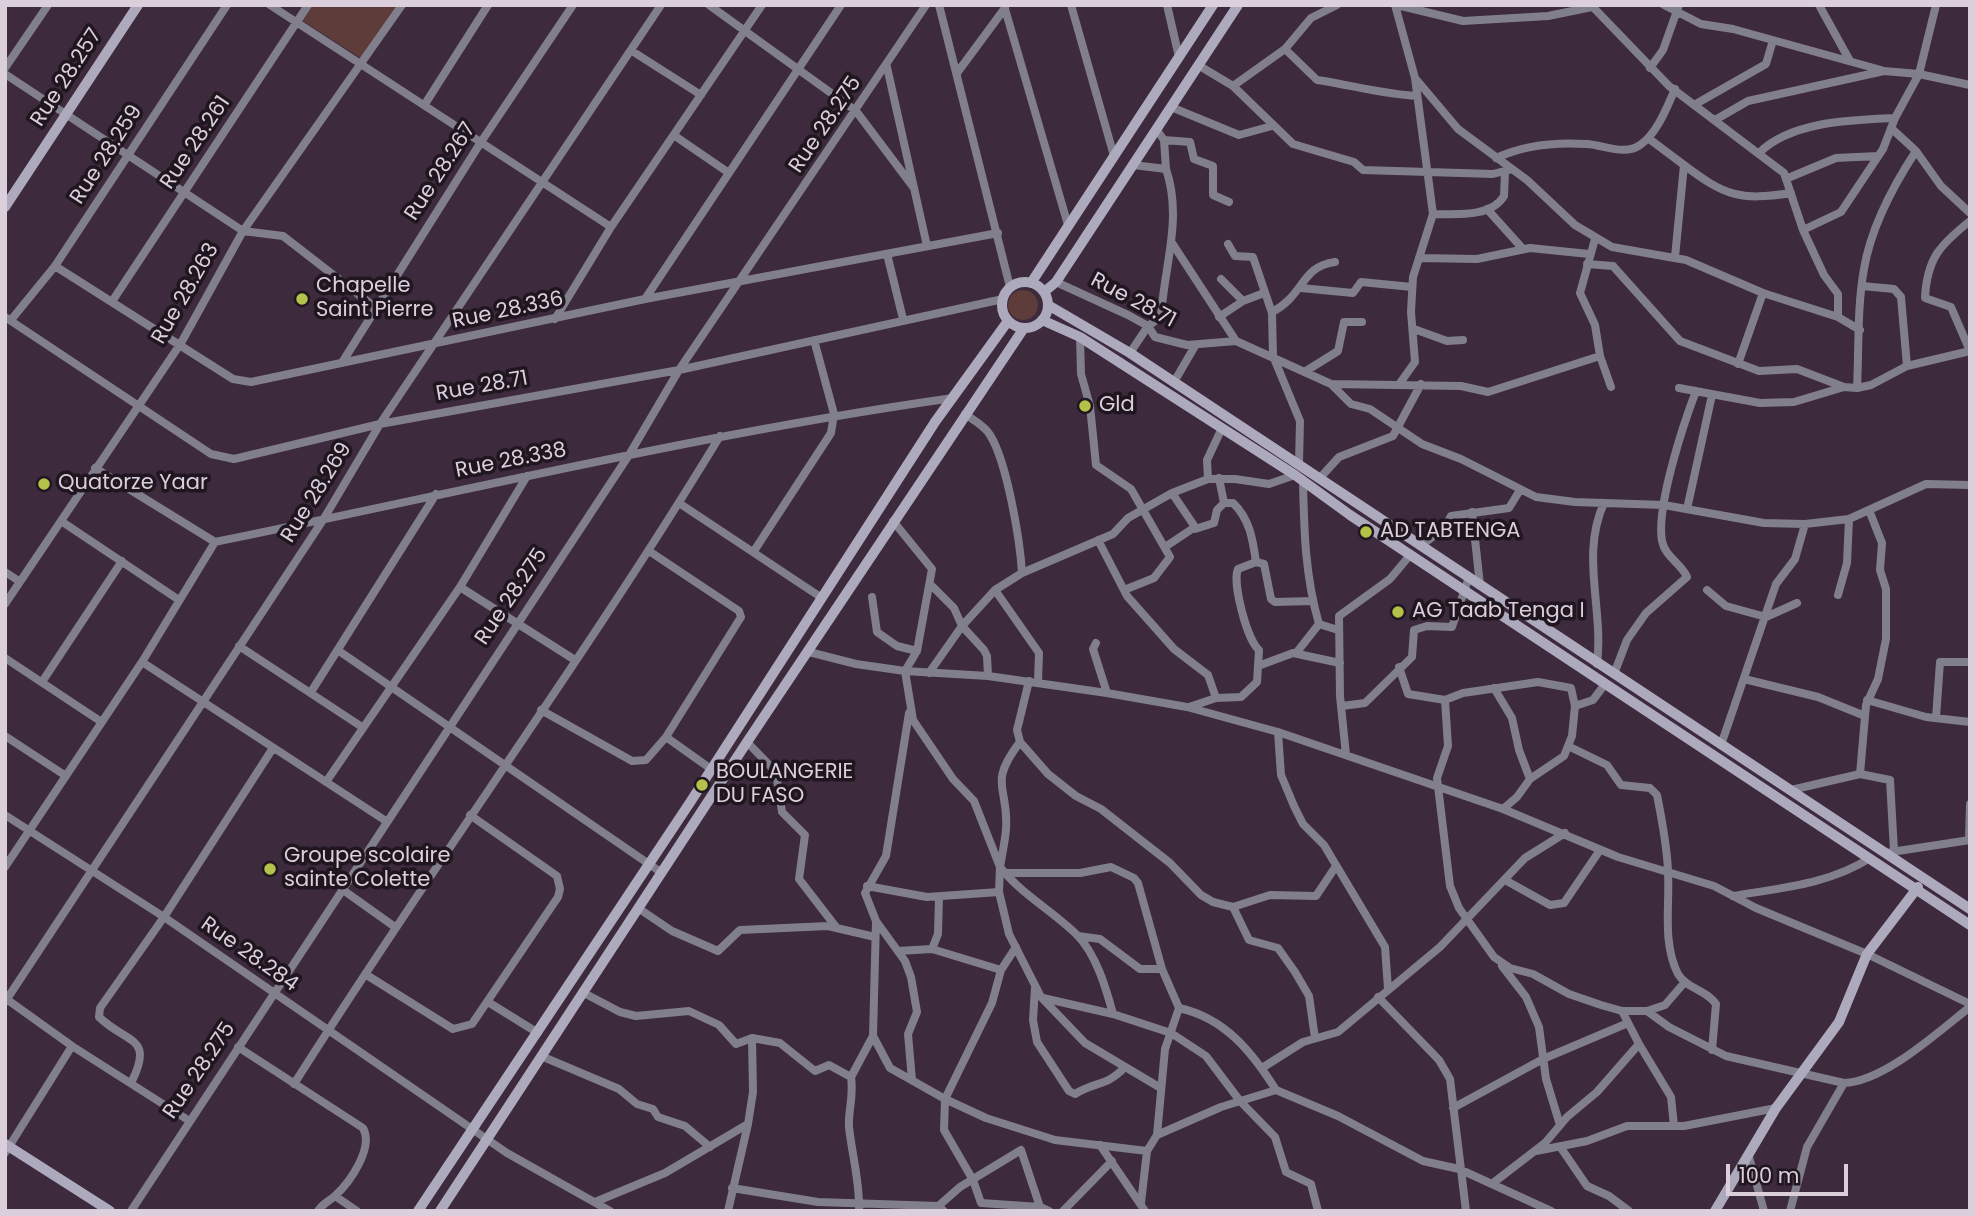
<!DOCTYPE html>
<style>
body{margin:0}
#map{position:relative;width:1975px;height:1216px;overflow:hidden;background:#3d2a3d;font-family:Poppins,sans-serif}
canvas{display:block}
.frame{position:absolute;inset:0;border:7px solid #dbcfdb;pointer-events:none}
.scale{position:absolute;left:1726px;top:1164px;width:122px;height:32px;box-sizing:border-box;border:4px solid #dbcfdb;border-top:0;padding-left:9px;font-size:21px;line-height:24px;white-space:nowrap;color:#dbcfdb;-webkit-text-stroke:5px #1f161f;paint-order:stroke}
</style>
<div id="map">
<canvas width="1975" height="1216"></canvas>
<div class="frame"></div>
<div class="scale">100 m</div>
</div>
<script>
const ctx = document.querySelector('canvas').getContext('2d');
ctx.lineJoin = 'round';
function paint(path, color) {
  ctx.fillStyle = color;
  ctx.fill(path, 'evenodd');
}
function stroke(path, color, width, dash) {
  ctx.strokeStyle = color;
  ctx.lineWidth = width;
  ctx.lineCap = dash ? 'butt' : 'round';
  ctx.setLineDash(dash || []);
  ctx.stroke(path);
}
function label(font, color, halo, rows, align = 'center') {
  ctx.font = font + ' Poppins,sans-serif';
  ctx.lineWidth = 7;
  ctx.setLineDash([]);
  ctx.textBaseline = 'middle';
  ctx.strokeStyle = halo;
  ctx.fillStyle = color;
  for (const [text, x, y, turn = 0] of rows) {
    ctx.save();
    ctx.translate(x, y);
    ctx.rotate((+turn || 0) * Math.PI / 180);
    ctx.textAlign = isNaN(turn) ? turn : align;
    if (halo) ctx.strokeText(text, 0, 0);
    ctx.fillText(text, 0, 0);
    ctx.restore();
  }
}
paint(new Path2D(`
 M308 5H401L362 59 300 19Z
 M1008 305a15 15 0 1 1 30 0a15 15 0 1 1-30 0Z`), '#5d3c39');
stroke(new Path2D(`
 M270 5 611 227
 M709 5 856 111 914 188
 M939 5 1010 287
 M1071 5 1114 156
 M1167 5 1179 57
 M1395 5 1415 78 1458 129 1527 180 1575 225 1612 247 1686 260 1763 293
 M1397 5 1463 21 1548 16 1592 7
 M1591 5 1669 86 1784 173 1803 230 1824 275 1838 294V317
 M1664 5 1701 24 1733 29 1881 70
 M1819 5 1850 61
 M1005 9 1068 225
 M1285 49 1311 18 1337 5
 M632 51 701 95
 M1198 65 1233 86 1285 49 1317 80C1351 85 1382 94 1417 96
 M887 67 927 246
 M5 68 48 5
 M1650 68 1663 50 1679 5
 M957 73 1005 8
 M5 74 243 231 283 236 376 308
 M1415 78 1433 214C1455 214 1491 218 1504 196L1505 172
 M1233 86 1293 144 1354 162 1363 170 1493 174 1512 169
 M425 104 488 5
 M1694 105 1766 64 1773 40
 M1171 107 1239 135 1272 126
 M1715 120 1748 101 1884 71 1919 74 1970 85
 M1891 128 1916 151 1941 186 1970 213
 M1156 129 1164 140 1190 142 1194 159 1213 166V195L1229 202
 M675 136 729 173
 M1648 138 1684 165 1675 257
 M1164 140 1166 169
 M1759 153C1791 121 1852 120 1895 118
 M1496 158C1524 145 1556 142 1587 144 1604 145 1625 156 1640 145 1657 134 1667 107 1675 89
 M1684 165C1725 196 1740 201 1791 193
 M1788 178 1836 158 1878 156
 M1487 209 1523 249
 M1970 221C1940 245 1927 258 1925 298L1951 307 1970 351
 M1803 230 1841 212 1883 149 1895 118 1919 74 1936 5
 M1595 239 1580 293 1595 325 1600 356 1611 387
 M1172 243 1236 341 1331 384 1351 404 1370 409 1422 444 1461 459 1536 497 1575 502 1664 505 1764 523 1805 524 1849 519 1926 484 1970 485
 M1228 244 1235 256 1253 257 1272 313 1273 356 1300 421 1299 464
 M887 254 903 319
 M1419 258 1477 259 1530 248 1589 254
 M1587 264 1613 266
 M55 266 233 379 251 382 645 299 998 233
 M1613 266 1680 341 1759 371 1797 369 1844 387 1857 388 1871 385 1907 366 1970 351
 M1221 279 1243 301
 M1056 282 1128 315 1148 326 1155 337 1187 345 1236 341
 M1862 286 1894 289 1901 297 1907 366
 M1301 288 1353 293 1361 282 1412 287
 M645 299 841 5
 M113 300 308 5
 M1272 312C1304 296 1301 266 1335 262
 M5 317 211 454 234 459 380 424 679 370 1003 299
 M1219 317 1243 301 1264 293
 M555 319 611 227 762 5
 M11 320 55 266 227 5
 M1414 329 1447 341 1463 340
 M1080 337 1081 374 1090 406 1096 465 1131 489 1170 557 1154 578 1124 590
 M1130 353 1148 326 1161 317C1164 266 1183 219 1166 169L1133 165
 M343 361 481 142 573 5
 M1738 364 1763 293 1838 317 1860 330
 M1306 371 1338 351 1344 322H1362
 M1174 382 1195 346
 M1400 383 1415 362 1411 312 1413 277 1433 214
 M1331 384 1461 386 1488 392 1600 356
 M1679 388 1760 403 1794 402 1844 387
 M1857 388C1859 349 1857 307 1864 269 1871 227 1893 186 1916 151
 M965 414C973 420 985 426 990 435 1007 462 1020 540 1022 573
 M95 468 215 542C461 492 705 433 953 398
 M1219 478 1224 503
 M1208 479 1207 460 1222 428
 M1319 479 1339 457 1393 436 1421 384
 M1303 480C1304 530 1305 576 1319 624L1338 630
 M679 503 822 598
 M1224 503H1233C1250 519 1253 541 1256 562
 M1687 509 1712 395
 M1472 512 1480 585
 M61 521 179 600
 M893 521 932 569 917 651 905 671 913 720 953 779 974 801 1000 867 999 892 1009 934 1041 997 1085 1043 1159 1087
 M1195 529 1214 523 1217 510 1224 503
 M1098 540 1127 596 1174 649 1208 675 1216 698
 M1422 545 1445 527 1451 516 1509 508 1520 490
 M1165 547 1195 527 1172 493
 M754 551 831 433 834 414 814 340
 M5 572 19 581
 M931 585 954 608 962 626 984 650 987 656 988 676
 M460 587 575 660
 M995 590 1039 653 1038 682
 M1707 590 1726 606 1766 617 1797 603
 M1838 595 1847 563 1849 519
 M872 597 877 632 897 646 917 651
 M5 604 181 343 243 231 402 5
 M1096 643 1093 649 1107 693
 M239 646 362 727
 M339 651 662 873
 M809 652 856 664 905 671 988 676 1107 693 1187 707 1278 732 1503 809 1618 857 1714 886 1756 908 1867 954 1970 1004
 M1297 652 1319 624
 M5 658 100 721
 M142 662 386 821
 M1597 664C1604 609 1580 555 1604 503
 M1258 666 1293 653 1340 663
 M1399 667 1408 694 1445 700 1448 746 1437 778 1450 886 1459 908 1494 957 1510 968 1533 974 1569 994 1601 1005 1622 1011H1647L1669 1027 1726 1056 1844 1083C1884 1082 1939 1031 1970 1007
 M929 673 962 626 995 590 1022 573 1113 534 1128 518 1172 493 1208 479H1235L1269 484 1295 475
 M1614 674 1627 640 1646 613 1687 577C1682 564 1665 557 1662 541 1656 507 1683 425 1696 391
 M1744 679 1818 697 1865 716
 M1029 681 1017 730 1020 742 1048 774 1076 796 1101 809 1170 863 1201 895 1213 902 1233 907 1270 895 1316 896 1336 866
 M42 682 122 561
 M1494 688 1512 718 1519 750 1530 779
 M311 692 436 494
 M1445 700 1463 693 1538 682 1571 688 1575 706
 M1867 700 1926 717 1970 722
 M1342 706 1365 703 1412 657 1414 630 1427 626 1452 627 1469 577
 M1189 707 1216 698 1241 697 1257 682 1259 650C1247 640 1232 583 1238 569L1256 562 1264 564 1271 599 1275 602 1312 601
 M541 710 632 761 646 760 666 737 741 617 739 611 649 551
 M909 713 886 856 865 893 876 921 873 1036 890 1068 945 1099 944 1130 973 1180 981 1203 1040 1207 1049 1211
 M1936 718 1940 662H1970
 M1278 732 1281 775 1294 806 1303 824 1324 845 1385 947 1388 989
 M5 736 66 776
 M666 737 711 769
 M747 742 776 772 782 812 805 835 799 879 836 927
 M1020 742C987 785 1009 786 1006 829 1005 842 1002 855 1000 867 1022 895 1053 911 1077 935 1096 954 1106 988 1113 1014L1043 998
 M1721 745 1776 584 1795 559 1805 524
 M1568 746 1607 765 1621 785 1650 788 1657 795C1662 820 1667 846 1668 871 1670 904 1662 943 1678 974 1687 989 1707 990 1716 1004L1712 1050
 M1346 755 1340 696 1339 616 1390 579 1411 554
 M1860 774 1866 705 1878 679 1886 639V589L1880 570 1882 543 1869 510
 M326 782 460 587 527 476
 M1791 790 1860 774 1890 780 1894 851
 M1503 809 1517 797 1530 779 1564 756 1572 736 1575 706 1593 700 1605 684
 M5 815 164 917 507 1153 610 1211
 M1969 840 1970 804
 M1891 852 1970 840
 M5 867 142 662 215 542
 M1004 873H1080L1111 867 1134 878 1138 883 1162 969 1179 1008 1165 1049 1157 1135 1147 1151 1141 1203
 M1505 880 1550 905 1564 903 1600 850
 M867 886 927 897 999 892
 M343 890 395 927
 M1733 896C1780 888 1830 884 1870 858
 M1233 907 1249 940 1278 948 1295 972 1309 996 1315 1038
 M638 908 672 931 718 951 740 930 828 926 875 937
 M876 921 905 961 911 977 917 1012 908 1034 912 1080
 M1078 936 1100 939 1140 969H1162
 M1016 947 1001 970 992 1003 945 1099 986 1118 1055 1140 1147 1151
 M932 949 938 934 939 897
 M898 951 932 949 1001 970
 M1502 966 1526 997 1539 1027 1546 1079 1560 1125
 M365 974 453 1029 472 1024 558 897 560 889 557 876 470 815
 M1035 988 1033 1020 1037 1042 1069 1091 1075 1094C1096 1081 1106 1087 1125 1067
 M582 992 620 1012 636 1016 689 1011 719 1025 736 1044 752 1038 780 1043 815 1071 829 1065 851 1077 873 1036
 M1378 997 1439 1060 1450 1079 1466 1211
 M5 998 72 1046 188 1120
 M5 1002 323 520 380 424 661 5
 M488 1002 538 1033
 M1179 1008C1225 1018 1252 1052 1276 1090
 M1647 1011 1665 1005 1684 983
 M1113 1014 1171 1033 1206 1056 1240 1101 1275 1137 1286 1172 1311 1184 1318 1211
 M1639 1044 1671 1097 1674 1126
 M238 1047 363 1128C374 1148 350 1182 335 1196 328 1202 323 1203 318 1211
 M541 1056 619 1089 637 1104 653 1109 658 1117 685 1126 710 1147
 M1262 1068 1303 1042 1338 1032 1440 947 1525 858 1565 833
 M851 1077C854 1097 848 1110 849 1127 852 1155 860 1182 859 1211
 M132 1081C154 1036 127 1044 99 1017L100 1008 164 917 273 748
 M294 1084C432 865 586 657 720 436
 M1453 1108 1543 1059 1628 1023
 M1157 1135 1221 1107 1276 1090 1338 1116 1423 1161 1459 1169 1551 1211
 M1100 1145 1145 1211
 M1561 1148 1587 1186 1609 1196 1629 1211
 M1536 1151 1587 1141 1627 1126H1684L1776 1108
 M5 1153 72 1046
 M1749 1157 1764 1211
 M1493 1183 1545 1143 1567 1117 1597 1092 1639 1044 1622 1011
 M732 1188 818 1202 938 1206 944 1211
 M335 1196 357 1211
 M595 1202 665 1173 748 1124 753 1092 752 1038
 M935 1209 960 1187 1021 1150 1040 1207
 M131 1211 629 455 679 370 926 5
 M728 1211 748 1124
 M1063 1211 1112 1161
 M1790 1211 1807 1147 1844 1083`), '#817f8b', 8);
stroke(new Path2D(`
 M5 207 138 5
 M1002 305a23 23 0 1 1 46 0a23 23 0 1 1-46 0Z
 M1031 283 1213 5
 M1044 292 1056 282 1238 5
 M1048 305 1130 353 1970 909
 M1042 320 1080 337 1295 475 1350 515 1970 925
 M5 1144 110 1211
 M418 1211 691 801 935 422 1008 321
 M440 1211 747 742 1024 328
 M1715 1211 1776 1108 1839 1022 1867 954 1918 887`), '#aeaabe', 10);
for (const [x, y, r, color] of [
 [302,299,7,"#b5c249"],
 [1085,406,7,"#b5c249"],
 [44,484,7,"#b5c249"],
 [1366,532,7,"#b5c249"],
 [1398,612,7,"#b5c249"],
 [702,785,7,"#b5c249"],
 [270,869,7,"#b5c249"]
]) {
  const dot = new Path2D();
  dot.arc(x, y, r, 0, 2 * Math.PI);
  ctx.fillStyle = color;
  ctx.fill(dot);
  stroke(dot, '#1f161f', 2.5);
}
label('21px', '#dbcfdb', '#1f161f', [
 ["Rue 28.257",67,78,-57],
 ["Rue 28.275",826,125,-56],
 ["Rue 28.261",196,143,-56],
 ["Rue 28.259",107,155,-57],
 ["Rue 28.267",441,172,-57],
 ["Rue 28.263",186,294,-60],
 ["Rue 28.71",1133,301,28],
 ["Rue 28.336",508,311,-12],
 ["Rue 28.71",482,387,-10],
 ["Rue 28.338",511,461,-11],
 ["Rue 28.269",317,493,-58],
 ["Rue 28.275",512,597,-56],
 ["Rue 28.284",249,955,35],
 ["Rue 28.275",200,1071,-56]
]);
label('21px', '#dbcfdb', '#1f161f', [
 ["Chapelle",316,287],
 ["Saint Pierre",316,311],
 ["Gld",1099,406],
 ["Quatorze Yaar",58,484],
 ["AD TABTENGA",1380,532],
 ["AG Taab Tenga I",1412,612],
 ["BOULANGERIE",716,773],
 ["DU FASO",716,797],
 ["Groupe scolaire",284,857],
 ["sainte Colette",284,881]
], 'left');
</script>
